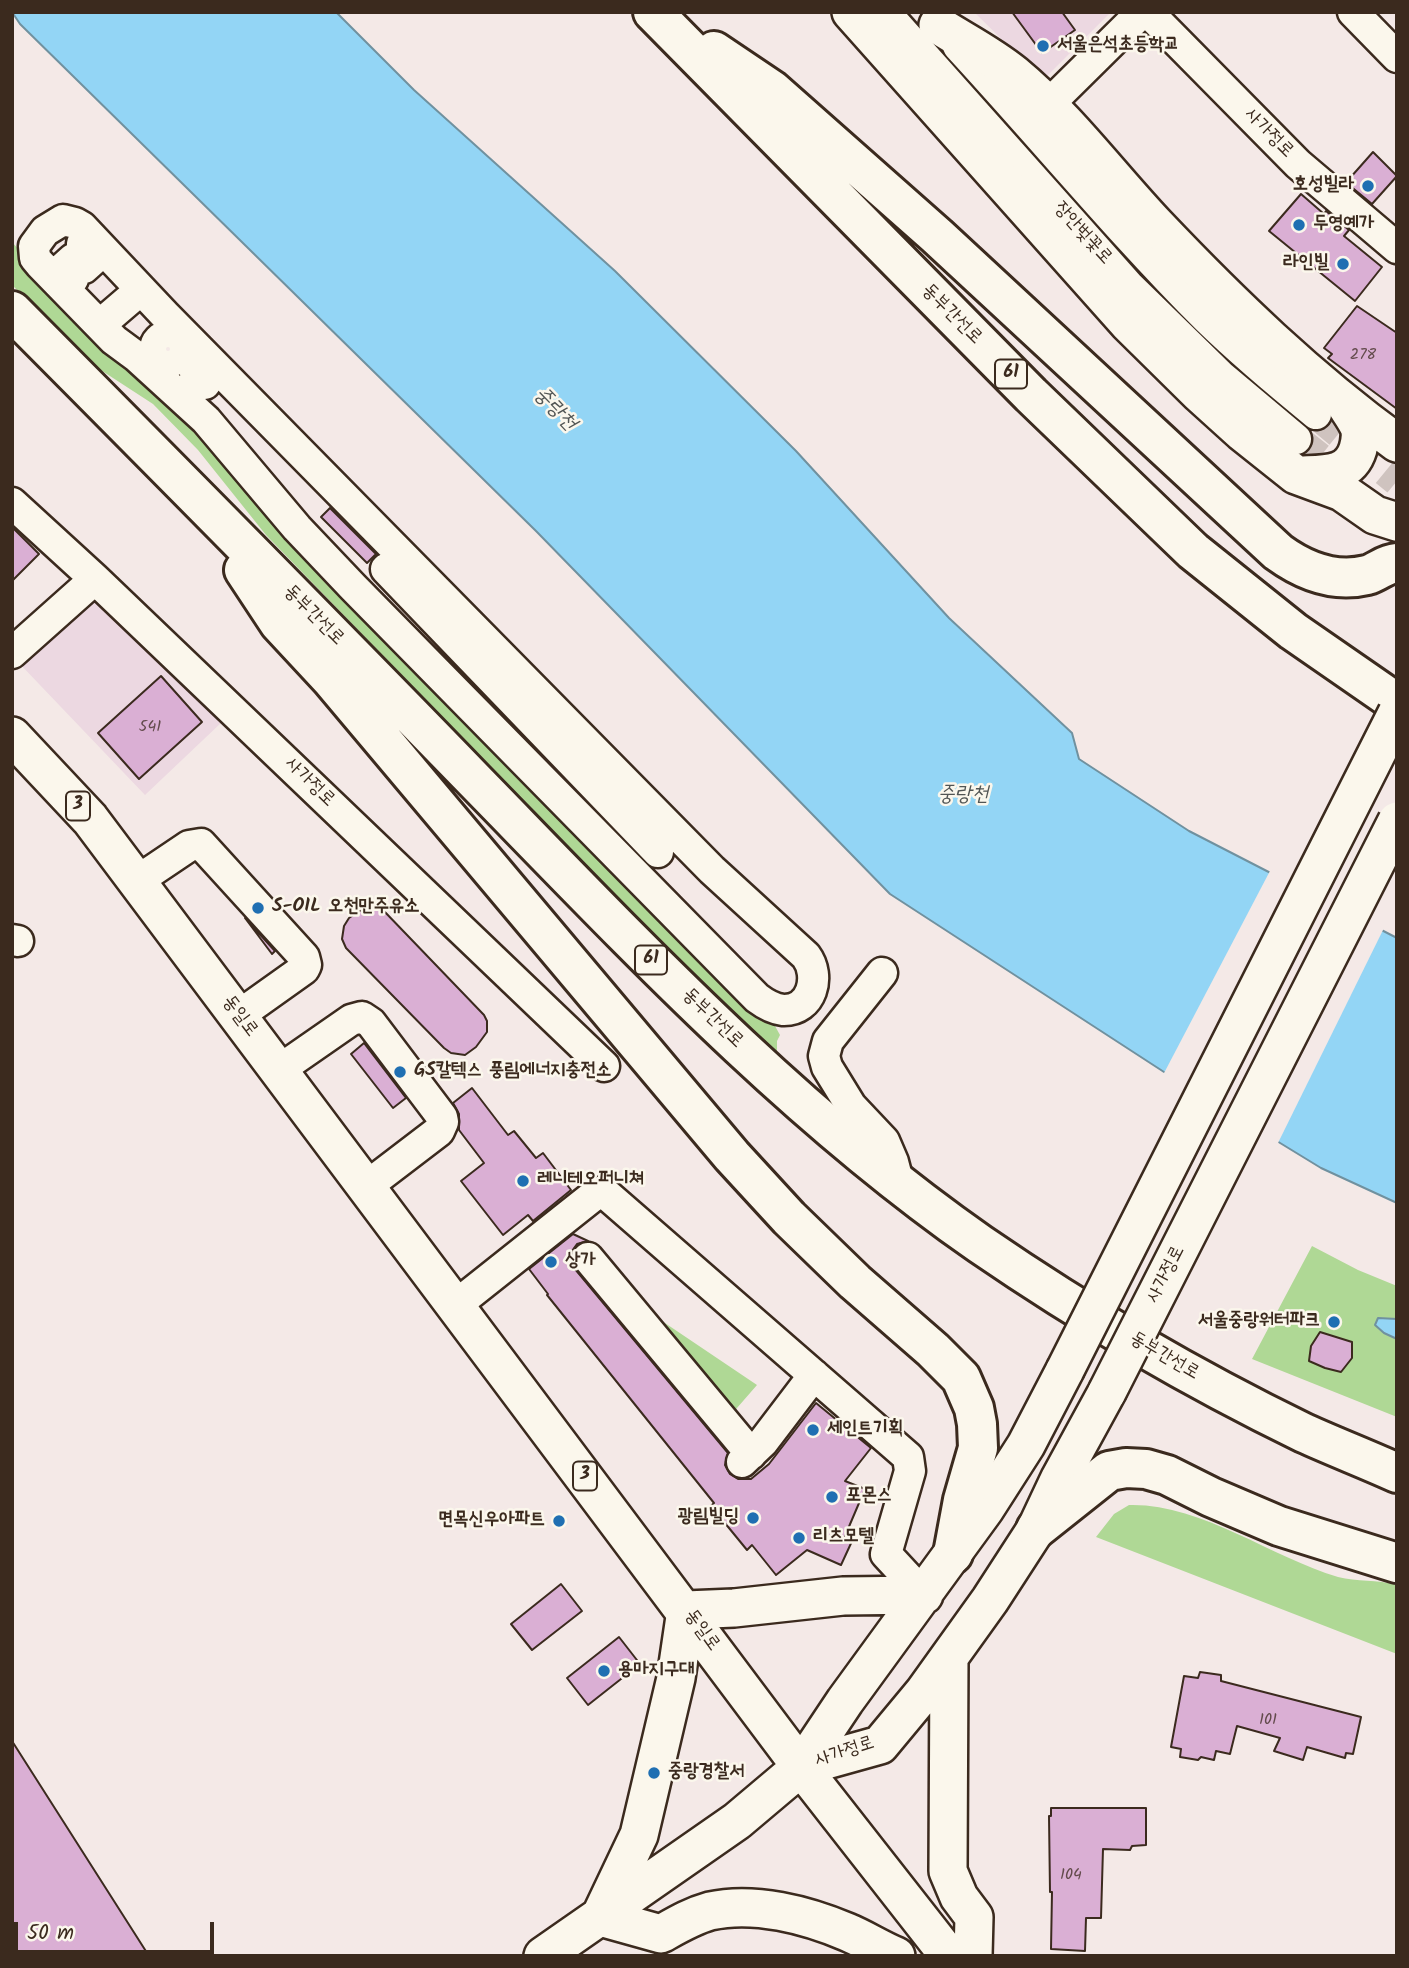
<!DOCTYPE html>
<meta charset="utf-8">
<style>
body{margin:0}
#map{position:relative;width:1409px;height:1968px;overflow:hidden;background:#f4e9e7;font-family:Kalam,sans-serif}
canvas{display:block}
.frame{position:absolute;inset:0;border:14px solid #3b2a1e;pointer-events:none}
.scale{position:absolute;left:14px;top:1922px;width:200px;height:32px;box-sizing:border-box;border:4px solid #3b2a1e;border-top:0;padding-left:9px;font-size:21px;line-height:24px;white-space:nowrap;color:#3b2a1e;-webkit-text-stroke:5px #fbf7ec;paint-order:stroke}
</style>
<div id="map">
<canvas width="1409" height="1968"></canvas>
<div class="frame"></div>
<div class="scale">50 m</div>
</div>
<script>
const ctx = document.querySelector('canvas').getContext('2d');
ctx.lineJoin = 'round';
function paint(path, color) {
  ctx.fillStyle = color;
  ctx.fill(path, 'evenodd');
}
function stroke(path, color, width, dash) {
  ctx.strokeStyle = color;
  ctx.lineWidth = width;
  ctx.lineCap = dash ? 'butt' : 'round';
  ctx.setLineDash(dash || []);
  ctx.stroke(path);
}
function label(font, color, halo, rows, align = 'center') {
  ctx.font = font + ' Kalam,"Poor Story",sans-serif';
  ctx.lineWidth = 5;
  ctx.setLineDash([]);
  ctx.textBaseline = 'middle';
  ctx.strokeStyle = halo;
  ctx.fillStyle = color;
  for (const [text, x, y, turn = 0] of rows) {
    ctx.save();
    ctx.translate(x, y);
    ctx.rotate((+turn || 0) * Math.PI / 180);
    ctx.textAlign = isNaN(turn) ? turn : align;
    if (halo) ctx.strokeText(text, 0, 0);
    ctx.fillText(text, 0, 0);
    ctx.restore();
  }
}
paint(new Path2D(`
 M974 12H1111L1043 80Z
 M96 588 222 722 145 795 18 662Z`), '#ecd8e1');
paint(new Path2D(`
 M12 242 103 345 198 430 694 948 775 1026 780 1035 777 1041V1053L719 998 581 860 266 535 198 450 153 404 93 365 12 285Z
 M1312 1246 1358 1270 1397 1286V1417L1252 1359Z
 M659 1319 757 1385 730 1416 651 1325Z
 M1129 1505C1200 1503 1271 1557 1338 1577 1357 1582 1377 1579 1397 1585V1654L1096 1537 1114 1514Z`), '#afd895');
const water = new Path2D(`
 M12 12H336L414 90 615 271 796 451 949 618 1072 733 1079 759 1189 831 1397 938V1203L1321 1168 1164 1072 890 894 536 531 20 24Z
 M1378 1318 1397 1319V1339L1384 1333 1375 1325Z`);
paint(water, '#93d5f5');
stroke(water, '#70919f', 2);
paint(new Path2D(`
 M1271 869 1384 928 1277 1145 1163 1075Z`), '#f4e9e7');
const building = new Path2D(`
 M1012 12H1062L1075 30 1042 53Z
 M1373 152 1397 176 1372 204 1349 185 1353 180 1350 178Z
 M1301 194 1324 214 1326 211 1349 230 1344 236 1382 267 1355 301 1269 231Z
 M1357 306 1397 333V409L1328 358 1332 354 1324 348Z
 M330 508 376 554 367 563 321 517Z
 M12 527 39 554 12 581Z
 M161 676 202 722 139 779 98 733Z
 M373 907 383 910 484 1015 487 1021V1032L476 1047 465 1055 451 1053 444 1048 346 948 342 939 344 926 349 918 359 911Z
 M245 918 275 951 272 954Z
 M364 1043 406 1098 393 1108 351 1054Z
 M472 1088 508 1135 514 1131 536 1158 543 1153 571 1190 533 1221 528 1215 503 1235 461 1181 484 1163 459 1130V1114L453 1103Z
 M573 1234 588 1241 577 1244 572 1251 571 1260 575 1269 728 1453 725 1465 730 1474 738 1479H751L769 1464 816 1403 871 1448 845 1481 865 1489 845 1536 853 1539 841 1565 807 1550 776 1575 752 1545 747 1550 711 1506 714 1503 547 1295 548 1294 529 1269Z
 M1320 1332 1352 1342V1358L1341 1372 1325 1368 1309 1361 1311 1346Z
 M561 1584 582 1611 532 1650 511 1624Z
 M619 1637 640 1664 588 1705 567 1678Z
 M1200 1672 1221 1675V1681L1361 1717 1353 1754 1346 1753 1345 1758 1307 1747 1303 1760 1274 1751 1280 1738 1237 1726 1230 1754 1216 1751 1214 1760 1201 1757 1198 1760 1180 1757 1181 1749 1171 1747 1184 1676 1198 1678Z
 M12 1741 149 1956H12Z
 M1051 1808H1146V1845L1132 1846 1130 1850 1103 1849 1101 1918H1086L1085 1951 1051 1949 1052 1892H1050L1049 1816H1051Z`);
paint(building, '#daafd4');
stroke(building, '#3b2a1e', 2);
stroke(new Path2D(`
 M1316 414 1397 481
 M1296 439 1348 480`), '#cfc3bf', 30, [30, 15]);
const minor = new Path2D(`
 M885 12 1129 286 1221 376 1296 439
 M1148 12 1298 164 1397 248
 M1353 12 1397 57
 M958 46C1042 137 1120 232 1207 319 1242 353 1279 384 1316 414
 M1048 105 1142 12
 M63 220 75 223 82 227 165 315 712 870 806 956C821 976 812 1011 783 1010 773 1009 765 1004 757 998L353 587 297 528 206 420 137 357 114 340 40 264 35 258 34 246 45 231Z
 M73 279 63 268 73 259 84 268 94 259 82 244
 M109 317 130 299
 M155 349a13 13 0 1 1 26 0a13 13 0 1 1-26 0Z
 M195 374 205 384
 M12 503 95 579 604 1066
 M386 569 658 852
 M12 653 95 579
 M137 881 189 846 201 844 304 957 306 965 304 969 238 1016
 M12 940 18 941
 M882 973 828 1041 824 1056 827 1067 851 1106 884 1141 893 1162 898 1181
 M279 1070 351 1020 362 1017 371 1023 442 1117 443 1122 439 1131 367 1186
 M588 1258 751 1454
 M456 1305 597 1193 607 1195 908 1457 910 1471 886 1554 924 1595
 M742 1462 763 1442 814 1375`);
const major = new Path2D(`
 M851 12 1128 323 1200 394 1242 432 1296 475 1342 492 1375 515 1397 522
 M938 25C963 41 991 55 1014 74 1067 118 1109 175 1156 225 1231 304 1309 379 1397 443
 M1301 475C1325 474 1350 476 1358 449 1360 442 1361 433 1359 427 1356 420 1351 413 1347 407
 M12 736 90 819 801 1767 949 1956
 M949 1658 948 1871 959 1897 974 1917 973 1956
 M801 1767 880 1745 924 1692 990 1600 1036 1529 1060 1478 1107 1392
 M543 1956 737 1821 801 1767 845 1701 985 1509 1026 1445 1065 1370
 M896 1956C879 1949 864 1939 847 1932 807 1915 754 1901 710 1911 692 1916 677 1925 661 1934L600 1917 639 1835 676 1678 686 1610 734 1608 843 1596 924 1595`);
const highway = new Path2D(`
 M653 12 1031 395 1193 551 1293 631 1397 703
 M714 51 772 90 937 236 1278 552C1304 571 1334 583 1367 575 1378 572 1384 564 1397 563
 M12 311C167 467 322 623 475 781 634 944 792 1113 980 1244 1082 1314 1193 1379 1304 1433 1335 1447 1366 1459 1397 1473
 M244 570 279 623 331 679 732 1156 789 1218 855 1282 933 1350 961 1378 974 1408 977 1424 978 1448 963 1500 953 1554
 M1036 1529 1109 1471 1126 1468 1146 1469 1167 1475 1211 1497 1279 1526 1397 1563`);
stroke(minor, '#3b2a1e', 35);
stroke(major, '#3b2a1e', 42);
stroke(highway, '#3b2a1e', 44);
stroke(minor, '#fbf7ec', 30);
stroke(major, '#fbf7ec', 37);
stroke(highway, '#fbf7ec', 38);
const majorBridge = new Path2D(`
 M1065 1370 1397 713
 M1107 1392 1397 821`);
stroke(majorBridge, '#3b2a1e', 42, []);
stroke(majorBridge, '#fbf7ec', 37);
for (const [x, y, r, color] of [
 [1043,46,7,"#1f6fb2"],
 [1368,186,7,"#1f6fb2"],
 [1299,225,7,"#1f6fb2"],
 [1343,264,7,"#1f6fb2"],
 [258,908,7,"#1f6fb2"],
 [400,1072,7,"#1f6fb2"],
 [523,1181,7,"#1f6fb2"],
 [551,1262,7,"#1f6fb2"],
 [1334,1322,7,"#1f6fb2"],
 [813,1430,7,"#1f6fb2"],
 [832,1497,7,"#1f6fb2"],
 [753,1518,7,"#1f6fb2"],
 [559,1521,7,"#1f6fb2"],
 [799,1538,7,"#1f6fb2"],
 [604,1671,7,"#1f6fb2"],
 [654,1773,7,"#1f6fb2"]
]) {
  const dot = new Path2D();
  dot.arc(x, y, r, 0, 2 * Math.PI);
  ctx.fillStyle = color;
  ctx.fill(dot);
  stroke(dot, '#fbf7ec', 2.5);
}
label('16px', '#634b4c', null, [
 ["278",1363,356],
 ["541",150,728],
 ["101",1268,1721],
 ["104",1071,1876]
]);
for (const [x, y, w] of [
 [1011,374,32],
 [78,806,24],
 [651,960,32],
 [585,1476,24]
]) {
  const box = new Path2D();
  box.roundRect(x - w / 2, y - 14.5, w, 29, 5);
  ctx.fillStyle = '#fbf7ec';
  ctx.fill(box);
  stroke(box, '#3b2a1e', 2);
}
label('bold 18px', '#3b2a1e', null, [
 ["61",1011,374],
 ["3",78,806],
 ["61",651,960],
 ["3",585,1476]
]);
label('bold 19px', '#3b2a1e', '#fbf7ec', [
 ["서울은석초등학교",1057,46],
 ["호성빌라",1354,186,"right"],
 ["두영예가",1313,225],
 ["라인빌",1329,264,"right"],
 ["S-OIL 오천만주유소",272,908],
 ["GS칼텍스 풍림에너지충전소",414,1072],
 ["레니테오퍼니쳐",537,1181],
 ["상가",565,1262],
 ["서울중랑워터파크",1320,1322,"right"],
 ["세인트기획",827,1430],
 ["포몬스",846,1497],
 ["광림빌딩",739,1518,"right"],
 ["면목신우아파트",545,1521,"right"],
 ["리츠모텔",813,1538],
 ["용마지구대",618,1671],
 ["중랑경찰서",668,1773]
], 'left');
label('19px', '#3b2a1e', '#fbf7ec', [
 ["사가정로",1268,134,45],
 ["장안벚꽃로",1082,234,48],
 ["동부간선로",951,315,45],
 ["동부간선로",313,616,45],
 ["사가정로",309,783,44],
 ["동일로",239,1017,53],
 ["동부간선로",712,1019,44],
 ["사가정로",1167,1275,-63],
 ["동부간선로",1164,1357,30],
 ["동일로",701,1631,54],
 ["사가정로",845,1753,-18]
]);
label('italic 21px', '#515554', '#fbf7ec', [
 ["중랑천",554,410,46],
 ["중랑천",963,796]
]);
</script>
